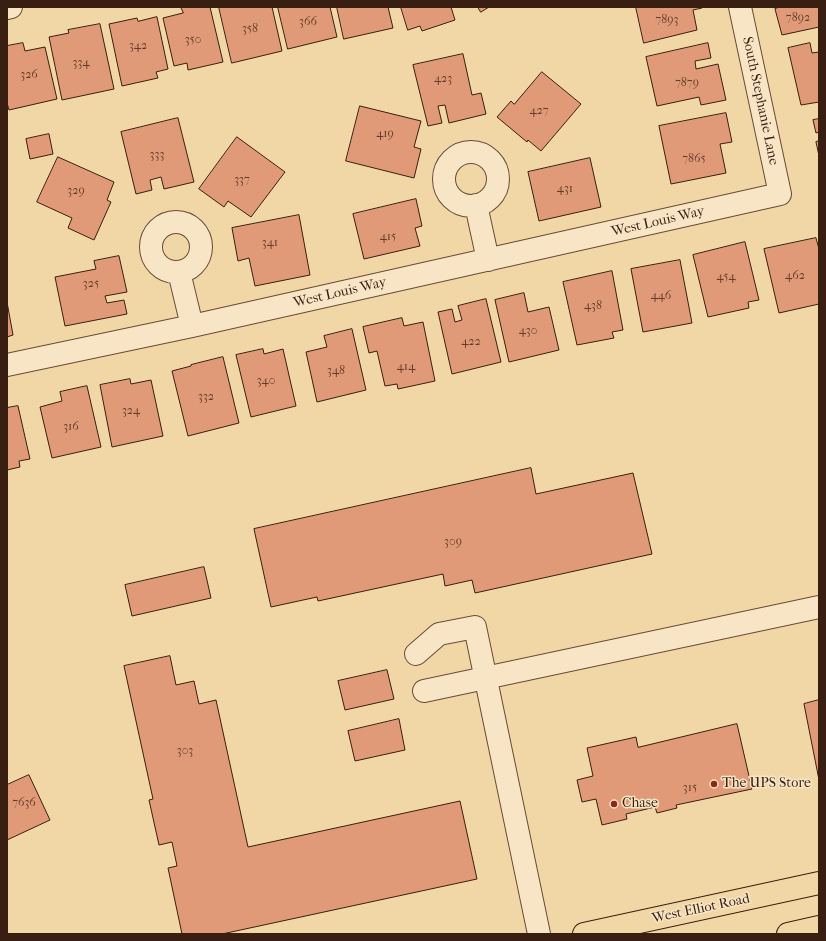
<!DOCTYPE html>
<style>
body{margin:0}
#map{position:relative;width:826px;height:941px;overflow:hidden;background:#f2d7a6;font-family:"IM FELL French Canon",serif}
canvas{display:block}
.frame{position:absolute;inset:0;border:8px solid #391e12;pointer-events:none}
</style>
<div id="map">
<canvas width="826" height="941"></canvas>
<div class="frame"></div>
</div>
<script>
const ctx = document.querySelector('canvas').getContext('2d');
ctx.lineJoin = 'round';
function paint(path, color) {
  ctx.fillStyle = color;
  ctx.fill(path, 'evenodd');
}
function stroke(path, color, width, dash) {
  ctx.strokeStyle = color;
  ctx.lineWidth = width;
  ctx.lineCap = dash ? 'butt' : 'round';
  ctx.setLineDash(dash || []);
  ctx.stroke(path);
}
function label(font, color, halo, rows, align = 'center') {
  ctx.font = font + ' "IM FELL French Canon",serif';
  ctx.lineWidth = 3;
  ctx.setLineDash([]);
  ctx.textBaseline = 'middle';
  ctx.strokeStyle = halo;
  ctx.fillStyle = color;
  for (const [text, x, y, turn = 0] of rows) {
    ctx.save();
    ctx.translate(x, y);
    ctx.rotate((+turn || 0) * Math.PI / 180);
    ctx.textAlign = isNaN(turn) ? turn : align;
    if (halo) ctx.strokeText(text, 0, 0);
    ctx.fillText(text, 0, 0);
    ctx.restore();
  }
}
const building = new Path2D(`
 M181 7H210L223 62 188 70 187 63 174 66 163 18 183 13Z
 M219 7H272L282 51 232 63Z
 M278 7H330L337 37 288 49Z
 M337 7H388L393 28 344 39Z
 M401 7H451L455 20 422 31 420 26 408 30Z
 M478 7H489L481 12Z
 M636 7H702V8L693 10 697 30 644 43Z
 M780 7H819V27L782 35 775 9Z
 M157 17 168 69 156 72 158 78 122 86 109 24 137 18 138 21Z
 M100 24 114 89 62 100 49 37 69 33 68 30Z
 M23 43 25 51 45 47 57 99 9 110 7 103V46Z
 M708 43 711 58 695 61 696 69 718 64 726 100 701 105 699 97 657 106 646 57Z
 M810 43 812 53 819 52V102L801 105 788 48Z
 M463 54 472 95 481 93 486 114 449 123 445 105 438 106 442 123 428 126 413 65Z
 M542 72 581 104 541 151 528 140 527 142 497 117 511 101 514 104Z
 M360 106 421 121 414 147 421 149 414 178 346 161Z
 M726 113 732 142 720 144 726 173 671 184 659 126Z
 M178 118 194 182 164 189 161 177 150 180 152 190 136 194 121 132Z
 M819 119V132L816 133 813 120Z
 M49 134 53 154 30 159 26 139Z
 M237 137 285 172 251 217 228 201 224 207 199 189Z
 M819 141V156L816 142Z
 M58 157 114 182 107 200 111 202 94 240 68 228 72 218 37 202Z
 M590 158 601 207 539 221 528 172Z
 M416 199 422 226 415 228 420 246 364 259 353 214Z
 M299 215 310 275 255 286 249 258 238 261 232 228Z
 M816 238 819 249V304L779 313 764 249Z
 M745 242 759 300 748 302 749 308 708 317 693 255Z
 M119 256 127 292 105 296 107 303 124 300 127 314 65 326 55 277 96 269 94 261Z
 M680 260 692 323 643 332 631 269Z
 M612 271 623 330 612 332 614 338 577 345 563 282Z
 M524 293 528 312 549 307 559 350 509 362 495 300Z
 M486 299 501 362 452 374 438 312 452 309 455 322 462 320 458 306Z
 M7 302 13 335 7 337Z
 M402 318 404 326 423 322 435 381 398 389 397 384 385 386 377 351 369 353 363 327Z
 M352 329 366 390 317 402 306 352 327 347 324 336Z
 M263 349 264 354 283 349 296 406 251 417 236 355Z
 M223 357 239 423 188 436 172 371 191 366V365Z
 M130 379 131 384 151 380 163 436 112 447 100 385Z
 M87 386 101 447 52 458 40 407 62 401 60 392Z
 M18 406 30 459 19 461 20 467 7 470V408Z
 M531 468 536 494 633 473 652 554 475 593 472 580 445 586 443 574 318 601 317 597 271 607 254 529Z
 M204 567 211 598 132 616 125 585Z
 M170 656 176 685 194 681 199 704 216 700 248 847 460 801 477 879 222 934H182L168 868 177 866 172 842 159 845 149 800 153 799 124 666Z
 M387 670 394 699 345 710 338 681Z
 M819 700V780L804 704Z
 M399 719 405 750 355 761 348 731Z
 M737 724 752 789 676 805 677 808 657 813 655 807 626 814 627 819 602 825 596 799 582 802 577 780 593 776 587 748 636 737 638 747Z
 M29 775 50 820 7 840V785Z`);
paint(building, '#e09a77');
stroke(building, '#391e12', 1);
const minor = new Path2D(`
 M7 8 11 7
 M444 179a27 27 0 1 1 54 0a27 27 0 1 1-54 0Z
 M476 205 488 260
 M151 247a25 25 0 1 1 50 0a25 25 0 1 1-50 0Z
 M179 272 192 326
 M7 365 192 326 780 194 740 7
 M416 654 439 634 475 627 539 934
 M424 691 819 607`);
const major = new Path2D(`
 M584 934 819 883
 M788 934 819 927`);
stroke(minor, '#674c37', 24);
stroke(major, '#391e12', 24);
stroke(minor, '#f7e5c5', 22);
stroke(major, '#f2d7a6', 22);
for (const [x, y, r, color] of [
 [714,784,4,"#8f2418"],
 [614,804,4,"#8f2418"]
]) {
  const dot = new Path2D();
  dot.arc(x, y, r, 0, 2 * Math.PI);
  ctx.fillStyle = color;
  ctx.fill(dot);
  stroke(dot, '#f7e5c5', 1.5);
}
label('12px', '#633d2b', null, [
 ["7892",798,18],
 ["7893",667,20],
 ["366",308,22],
 ["358",250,29],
 ["350",193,40],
 ["342",138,46],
 ["334",81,63],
 ["326",29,75],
 ["423",443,79],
 ["7879",687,83],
 ["427",539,111],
 ["419",385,134],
 ["333",157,155],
 ["7865",694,159],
 ["337",242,180],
 ["431",565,189],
 ["329",76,191],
 ["415",388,237],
 ["341",270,243],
 ["462",795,276],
 ["454",726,277],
 ["325",91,284],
 ["446",661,296],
 ["438",593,306],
 ["430",528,331],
 ["422",471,342],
 ["414",406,367],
 ["348",336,371],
 ["340",266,381],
 ["332",206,397],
 ["324",131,411],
 ["316",71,427],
 ["309",453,542],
 ["303",185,751],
 ["315",690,788],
 ["7636",24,803]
]);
label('14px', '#391e12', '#f7e5c5', [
 ["South Stephanie Lane",760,101,78],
 ["West Louis Way",658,222,-13],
 ["West Louis Way",340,293,-13],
 ["West Elliot Road",701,909,-12]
]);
label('14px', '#391e12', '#f7e5c5', [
 ["The UPS Store",722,784],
 ["Chase",622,804]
], 'left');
</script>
